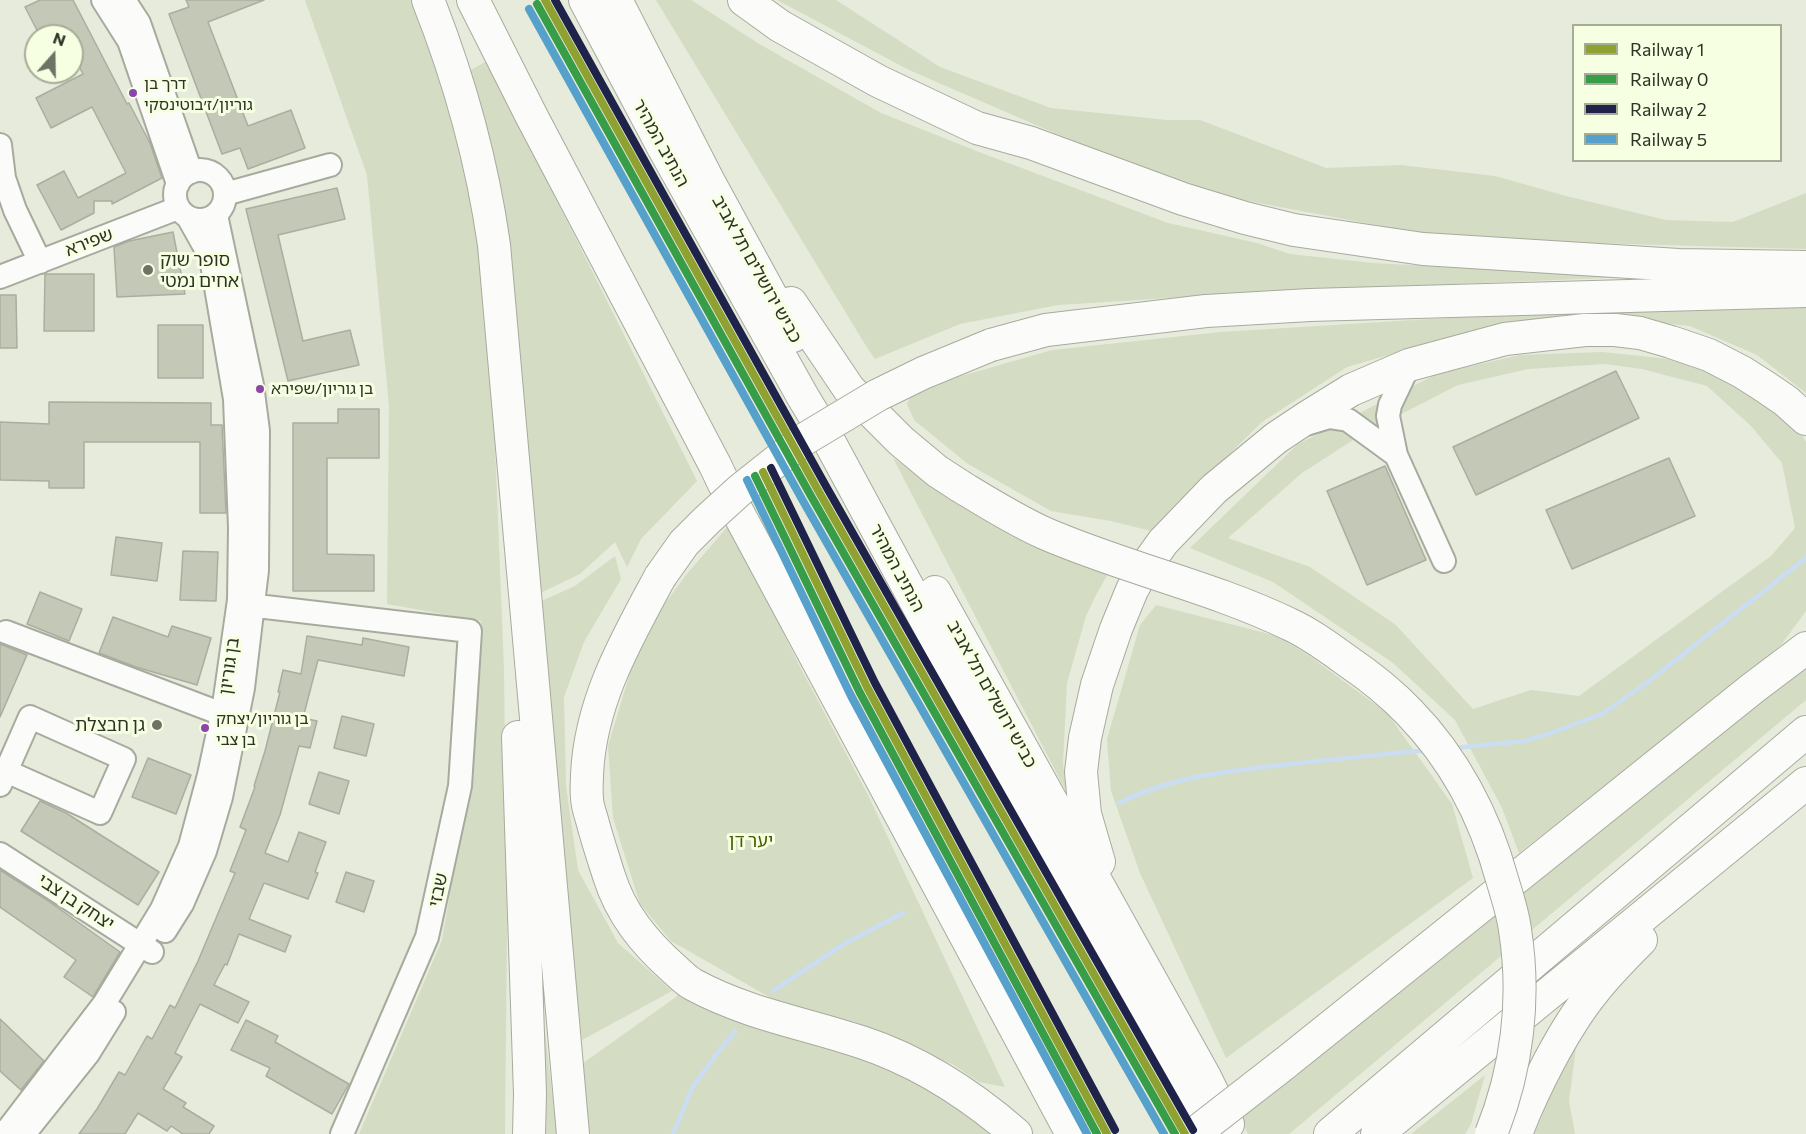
<!DOCTYPE html>
<meta charset="utf-8">
<style>
body{margin:0}
#map{position:relative;width:1806px;height:1134px;overflow:hidden;background:#e6ebdb;font-family:Commissioner,sans-serif}
canvas{display:block}
.legend{position:absolute;left:1572px;top:24px;width:210px;height:138px;box-sizing:border-box;background:#f6ffe2;border:2px solid #a6ad97;margin:0;padding:8px 10px;list-style:none;font-size:18px;color:#2f3227}
.legend li{display:flex;align-items:center;gap:12px;height:30px}
.legend b{width:30px;border:2px solid #a6ad97}
.north{position:absolute;left:24px;top:24px;width:60px;height:60px;box-sizing:border-box;background:#f6ffe2;border:2px solid #a6ad97;border-radius:50%;rotate:20deg;font-size:16px;font-weight:700;line-height:24px;text-align:center;color:#2f3227}
.north::after{content:'';display:block;margin:auto;width:21px;height:27px;background:#6f7366;clip-path:polygon(50% 0,100% 100%,50% 72%,0 100%)}
</style>
<div id="map">
<canvas width="1806" height="1134"></canvas>
<ul class="legend">
<li><b style="height:8px;background:#8fa231"></b>Railway 1</li>
<li><b style="height:8px;background:#389d48"></b>Railway 0</li>
<li><b style="height:8px;background:#1f234a"></b>Railway 2</li>
<li><b style="height:8px;background:#56a1cb"></b>Railway 5</li>
</ul>
<div class="north">N</div>
</div>
<script>
const ctx = document.querySelector('canvas').getContext('2d');
ctx.lineJoin = 'round';
function paint(path, color) {
  ctx.fillStyle = color;
  ctx.fill(path, 'evenodd');
}
function stroke(path, color, width, dash) {
  ctx.strokeStyle = color;
  ctx.lineWidth = width;
  ctx.lineCap = dash ? 'butt' : 'round';
  ctx.setLineDash(dash || []);
  ctx.stroke(path);
}
function label(font, color, halo, rows, align = 'center') {
  ctx.font = font + ' Commissioner,"Noto Sans Hebrew",sans-serif';
  ctx.lineWidth = 6;
  ctx.setLineDash([]);
  ctx.textBaseline = 'middle';
  ctx.strokeStyle = halo;
  ctx.fillStyle = color;
  for (const [text, x, y, turn = 0] of rows) {
    ctx.save();
    ctx.translate(x, y);
    ctx.rotate((+turn || 0) * Math.PI / 180);
    ctx.textAlign = isNaN(turn) ? turn : align;
    if (halo) ctx.strokeText(text, 0, 0);
    ctx.fillText(text, 0, 0);
    ctx.restore();
  }
}
paint(new Path2D(`
 M305 0H415L431 45 473 189 490 323 504 669 507 926 505 1134H359L442 940 468 786 481 621 387 604 389 406 367 175Z
 M656 0H691L761 45 881 113 979 152 1168 223 1257 243 1290 254 1373 263 1631 277 1281 291 1058 305 960 324 875 359 866 346Z
 M777 0H836L940 67 1051 108 1167 120H1200L1326 168 1401 165 1495 176 1566 196 1666 220 1733 222 1806 193V249L1451 239 1216 195 1142 168 1066 138 909 70Z
 M487 61 697 481 641 539 627 567 615 542 580 574 530 598 469 71Z
 M1806 299V393L1757 355 1690 326 1621 319 1478 329 1347 367 1262 422 1151 531 1111 521 1051 511 968 464 914 420 907 404 911 396 958 377 1052 350 1221 332 1495 315Z
 M1603 352 1678 360 1741 386 1793 420 1806 442V611L1781 645 1739 680 1519 853 1502 808 1455 720 1393 663 1273 582 1190 548 1298 444 1437 374 1520 355ZM1605 364 1642 369 1707 386 1751 426 1782 463 1795 528 1771 556 1579 696 1531 690 1473 709 1396 625 1310 567 1228 538 1302 473 1364 433 1458 385 1528 369Z
 M893 458 968 509 995 523 1110 570 1096 595 1086 616 1067 683 1063 763 1066 791Z
 M729 525 735 534 799 665 868 795 1005 1087 979 1082 952 1064 925 1053 882 1038 856 1022 785 1006 671 941 640 904 613 818 608 746 632 666 652 621 686 575Z
 M615 556 621 579 584 642 564 697 566 786 578 870 618 943 672 991 582 1040 552 762 539 602 575 586Z
 M1156 605 1277 636 1308 655 1387 713 1452 804 1473 878 1226 1058 1140 873 1111 791 1107 739 1140 625Z
 M1806 667V700L1289 1134H1248L1239 1116Z
 M539 982 557 1134H540Z
 M682 988 925 1083 998 1134H585L579 1066 676 997Z
 M1578 1032 1569 1101 1575 1134H1534Z
 M1485 1075 1471 1124 1465 1134H1411Z`), '#d4dcc3');
stroke(new Path2D(`
 M1454 748 1524 741 1551 733 1602 714 1645 684 1806 558
 M1119 803C1170 777 1226 771 1282 765 1331 759 1379 755 1428 750
 M773 991 844 944 903 913
 M673 1134 692 1088 721 1048 735 1032`), '#caddf2', 4.5);
const building = new Path2D(`
 M40 0H73L127 104 129 103 150 143 162 178 112 204V201H94V213L61 230 37 185 64 171 78 198 126 173 92 107 51 128 36 98 83 74 72 53V36H63L61 31 51 36H40L25 7Z
 M186 0H264L208 22 248 126 291 110 305 148 248 169 240 148 222 154 169 14 189 7Z
 M337 188 345 219 278 235 303 341 350 330 359 365 288 381 246 209Z
 M173 232 185 294 117 297 114 247 129 241Z
 M45 274H94V331H44Z
 M0 295H16L17 348H0Z
 M158 325H203V378H158Z
 M1616 371 1639 418 1476 495 1453 447Z
 M49 402 211 403V425H222L226 513H200V442H84V488H49V481L0 480V422L49 424Z
 M338 409H379V458H327V554L374 555V591H293V423H338Z
 M1669 458 1695 516 1572 569 1546 510Z
 M1385 466 1426 560 1367 585 1327 491Z
 M116 537 162 543 157 581 111 575Z
 M183 551 218 552 216 601 180 600Z
 M40 592 82 609 69 641 27 624Z
 M113 617 168 637 172 626 211 638 197 685 136 667 99 653Z
 M307 636 362 645 363 638 409 647 404 676 318 660 303 718 317 721 310 748 299 746 280 815 265 853 288 862 299 832 326 842 315 872 318 873 308 899 264 883 249 919 291 936 285 952 239 934 227 965 225 964 214 985 249 1002 238 1023 200 1004 175 1053 182 1057 163 1089 186 1103 183 1107 214 1126 209 1134H183L171 1126 167 1131 138 1113 125 1134H79L97 1109 119 1072 125 1075 147 1036 152 1039 170 1005 175 1008 198 961 235 873 230 871 246 830 240 827 255 787 254 786 265 751 280 692H278L283 670 301 674Z
 M0 644 27 655 0 717Z
 M342 716 374 724 366 756 334 748Z
 M148 758 191 775 176 814 132 797Z
 M319 772 349 781 339 814 309 804Z
 M40 801 66 813 159 872 138 905 21 831Z
 M0 870 47 900 120 952 93 997 64 977 76 960 0 907Z
 M346 872 374 881 364 912 336 902Z
 M0 1019 44 1061 21 1090 0 1071Z
 M246 1020 278 1036 275 1042 349 1084 332 1114 266 1076 270 1068 231 1050Z`);
paint(building, '#c3c8b7');
stroke(building, '#aaaea1', 1.5);
const minor = new Path2D(`
 M103 0 129 41 178 184
 M124 0 139 23 191 172
 M0 145 4 178 15 210 40 262
 M175 195a25 25 0 1 1 50 0a25 25 0 1 1-50 0Z
 M225 194 330 165
 M0 277 178 208
 M1409 365 1390 405 1388 416 1396 455 1444 561
 M1306 424 1329 417 1348 420 1396 455
 M240 604 470 631 460 786 427 937 342 1134
 M6 632 222 714
 M0 785 30 717 124 759 100 813 6 771
 M0 854 152 952
 M165 931 182 904 205 851 221 797 243 688 257 570 258 431 252 385 216 215
 M2 1134 9 1128 104 1004 162 909 190 846 209 775 224 705 239 600 240 528 235 399 211 258 188 217
 M24 1134 88 1054 114 1012`);
const highway = new Path2D(`
 M428 0C459 78 482 161 494 245L573 1134
 M473 0 532 117 715 465 735 507 1072 1134
 M585 0 663 147 803 397 823 430 1068 883 1212 1134
 M616 0 709 182 793 336
 M744 0 780 26 878 81 977 128 1031 143 1183 199 1245 218 1294 230 1423 249 1678 265 1806 267
 M791 303 849 389 901 441 937 471 960 486
 M991 345 1046 330 1206 311 1310 305 1806 291
 M660 577C626 640 590 702 587 775 587 782 586 790 587 798 587 805 590 813 592 820 597 839 603 857 609 876 621 914 644 942 673 968 680 974 686 981 694 985 748 1014 804 1023 861 1042 919 1061 970 1094 1016 1134
 M935 592 1205 1077 1228 1124
 M518 737 530 1094 529 1134
 M1099 862 1085 814 1081 772 1085 738 1097 685 1116 629 1132 590 1143 570 1163 542 1214 489 1276 438 1309 416 1351 390 1409 365 1505 339 1585 330H1615L1640 333 1671 342 1709 355 1742 372 1764 386 1786 401 1806 419
 M1284 1064 1753 688 1806 648
 M1330 1134 1806 732
 M1377 1134 1806 783
 M1516 1134C1533 1089 1564 1028 1594 991 1608 973 1625 956 1641 940`);
stroke(minor, '#a7ab9e', 26);
stroke(highway, '#a7ab9e', 34);
stroke(minor, '#fbfcfa', 22);
stroke(highway, '#fbfcfa', 32);
const highwayBridge = new Path2D(`
 M960 486C988 503 1015 520 1044 533 1124 568 1210 586 1289 624 1309 633 1328 647 1346 660 1368 675 1390 692 1409 712 1454 758 1485 817 1502 879 1507 896 1513 913 1515 930 1526 999 1517 1070 1491 1134
 M660 577 684 543 707 520 740 490 803 440 878 395 923 373 991 345
 M1194 1134 1284 1064`);
stroke(highwayBridge, '#a7ab9e', 34, []);
stroke(highwayBridge, '#fbfcfa', 32);
stroke(new Path2D(`
 M545 0 819 492 1185 1134
 M763 472 867 687 1107 1134`), '#8fa231', 8);
stroke(new Path2D(`
 M537 4 811 496 1175 1134
 M755 476 859 691 1097 1134`), '#389d48', 8);
stroke(new Path2D(`
 M555 0 827 488 1193 1130
 M771 468 875 683 1115 1130`), '#1f234a', 8);
stroke(new Path2D(`
 M529 9 803 501 1164 1134
 M747 480 851 696 1087 1134`), '#56a1cb', 8);
for (const [x, y, r, color] of [
 [133,93,5,"#8e44ad"],
 [148,270,6,"#6f7366"],
 [260,389,5,"#8e44ad"],
 [157,725,6,"#6f7366"],
 [205,728,5,"#8e44ad"]
]) {
  const dot = new Path2D();
  dot.arc(x, y, r, 0, 2 * Math.PI);
  ctx.fillStyle = color;
  ctx.fill(dot);
  stroke(dot, '#f6ffe2', 2);
}
label('16px', '#2f3227', '#f6ffe2', [
 ["דרך בן",144,84],
 ["גוריון/ז׳בוטינסקי",144,105],
 ["בן גוריון/שפירא",271,389],
 ["בן גוריון/יצחק",216,719],
 ["בן צבי",216,740]
], 'left');
label('18px', '#2f3227', '#f6ffe2', [
 ["הנתיב המהיר",661,143,61],
 ["שפירא",89,242,-21],
 ["כביש ירושלים תל אביב",757,269,61],
 ["הנתיב המהיר",897,568,62],
 ["בן גוריון",229,666,-82],
 ["כביש ירושלים תל אביב",992,694,61],
 ["שבזי",438,890,-78],
 ["יצחק בן צבי",76,902,33]
]);
label('18px', '#2f3227', '#f6ffe2', [
 ["סופר שוק",160,260],
 ["אחים נמטי",160,281],
 ["גן חבצלת",145,725,"right"]
], 'left');
label('18px', '#4a5902', '#f6ffe2', [
 ["יער דן",751,841]
]);
</script>
